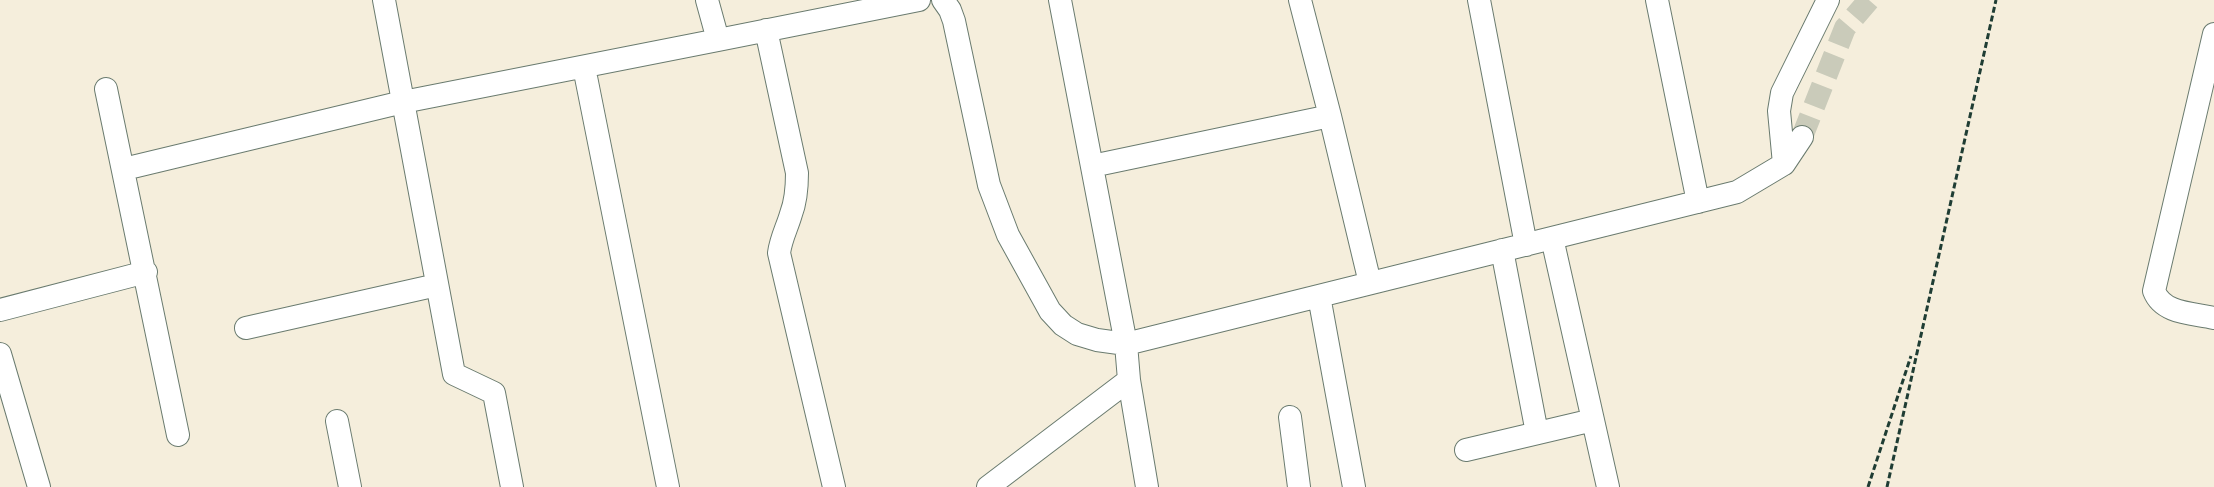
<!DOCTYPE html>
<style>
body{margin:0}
canvas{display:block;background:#f5eedc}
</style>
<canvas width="2214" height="487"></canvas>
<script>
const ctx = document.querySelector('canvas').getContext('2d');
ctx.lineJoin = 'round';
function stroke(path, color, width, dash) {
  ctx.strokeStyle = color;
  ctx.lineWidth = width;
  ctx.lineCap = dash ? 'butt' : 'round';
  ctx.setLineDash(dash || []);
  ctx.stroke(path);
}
stroke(new Path2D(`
 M1802 137 1845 28 1869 0`), '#cacbba', 22, [22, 11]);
const minor = new Path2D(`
 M384 0 454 374 494 393 512 487
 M943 0 950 10 954 21 989 185 1008 235 1050 311 1063 325 1077 334 1097 340 1126 344 1737 192 1784 164 1802 137
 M1060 0 1126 344 1129 380 1147 487
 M1300 0 1330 116 1370 283
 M1479 0 1526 245
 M1657 0 1698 202
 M766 30 797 173C797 187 796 201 791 214 787 228 781 238 779 253L834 487
 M2214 34 2154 291C2163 314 2192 313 2214 318
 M718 40 919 0
 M584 67 668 487
 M106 89 178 435
 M1784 164 1779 111 1782 93 1828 0
 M1092 166 1330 116
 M124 169 403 102 718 40 707 0
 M1552 238 1608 487
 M1502 250 1537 433
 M1319 296 1354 487
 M0 310 146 272
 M246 328 437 285
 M0 354 39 487
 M1290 417 1299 487
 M337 421 350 487
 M1466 450 1593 420
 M988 487 1129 380`);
stroke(minor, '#6a7b6f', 24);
stroke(minor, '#fff', 22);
stroke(new Path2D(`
 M1868 487 1911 356
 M1887 487 1996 0`), '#1f3d34', 3, [6, 3]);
</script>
